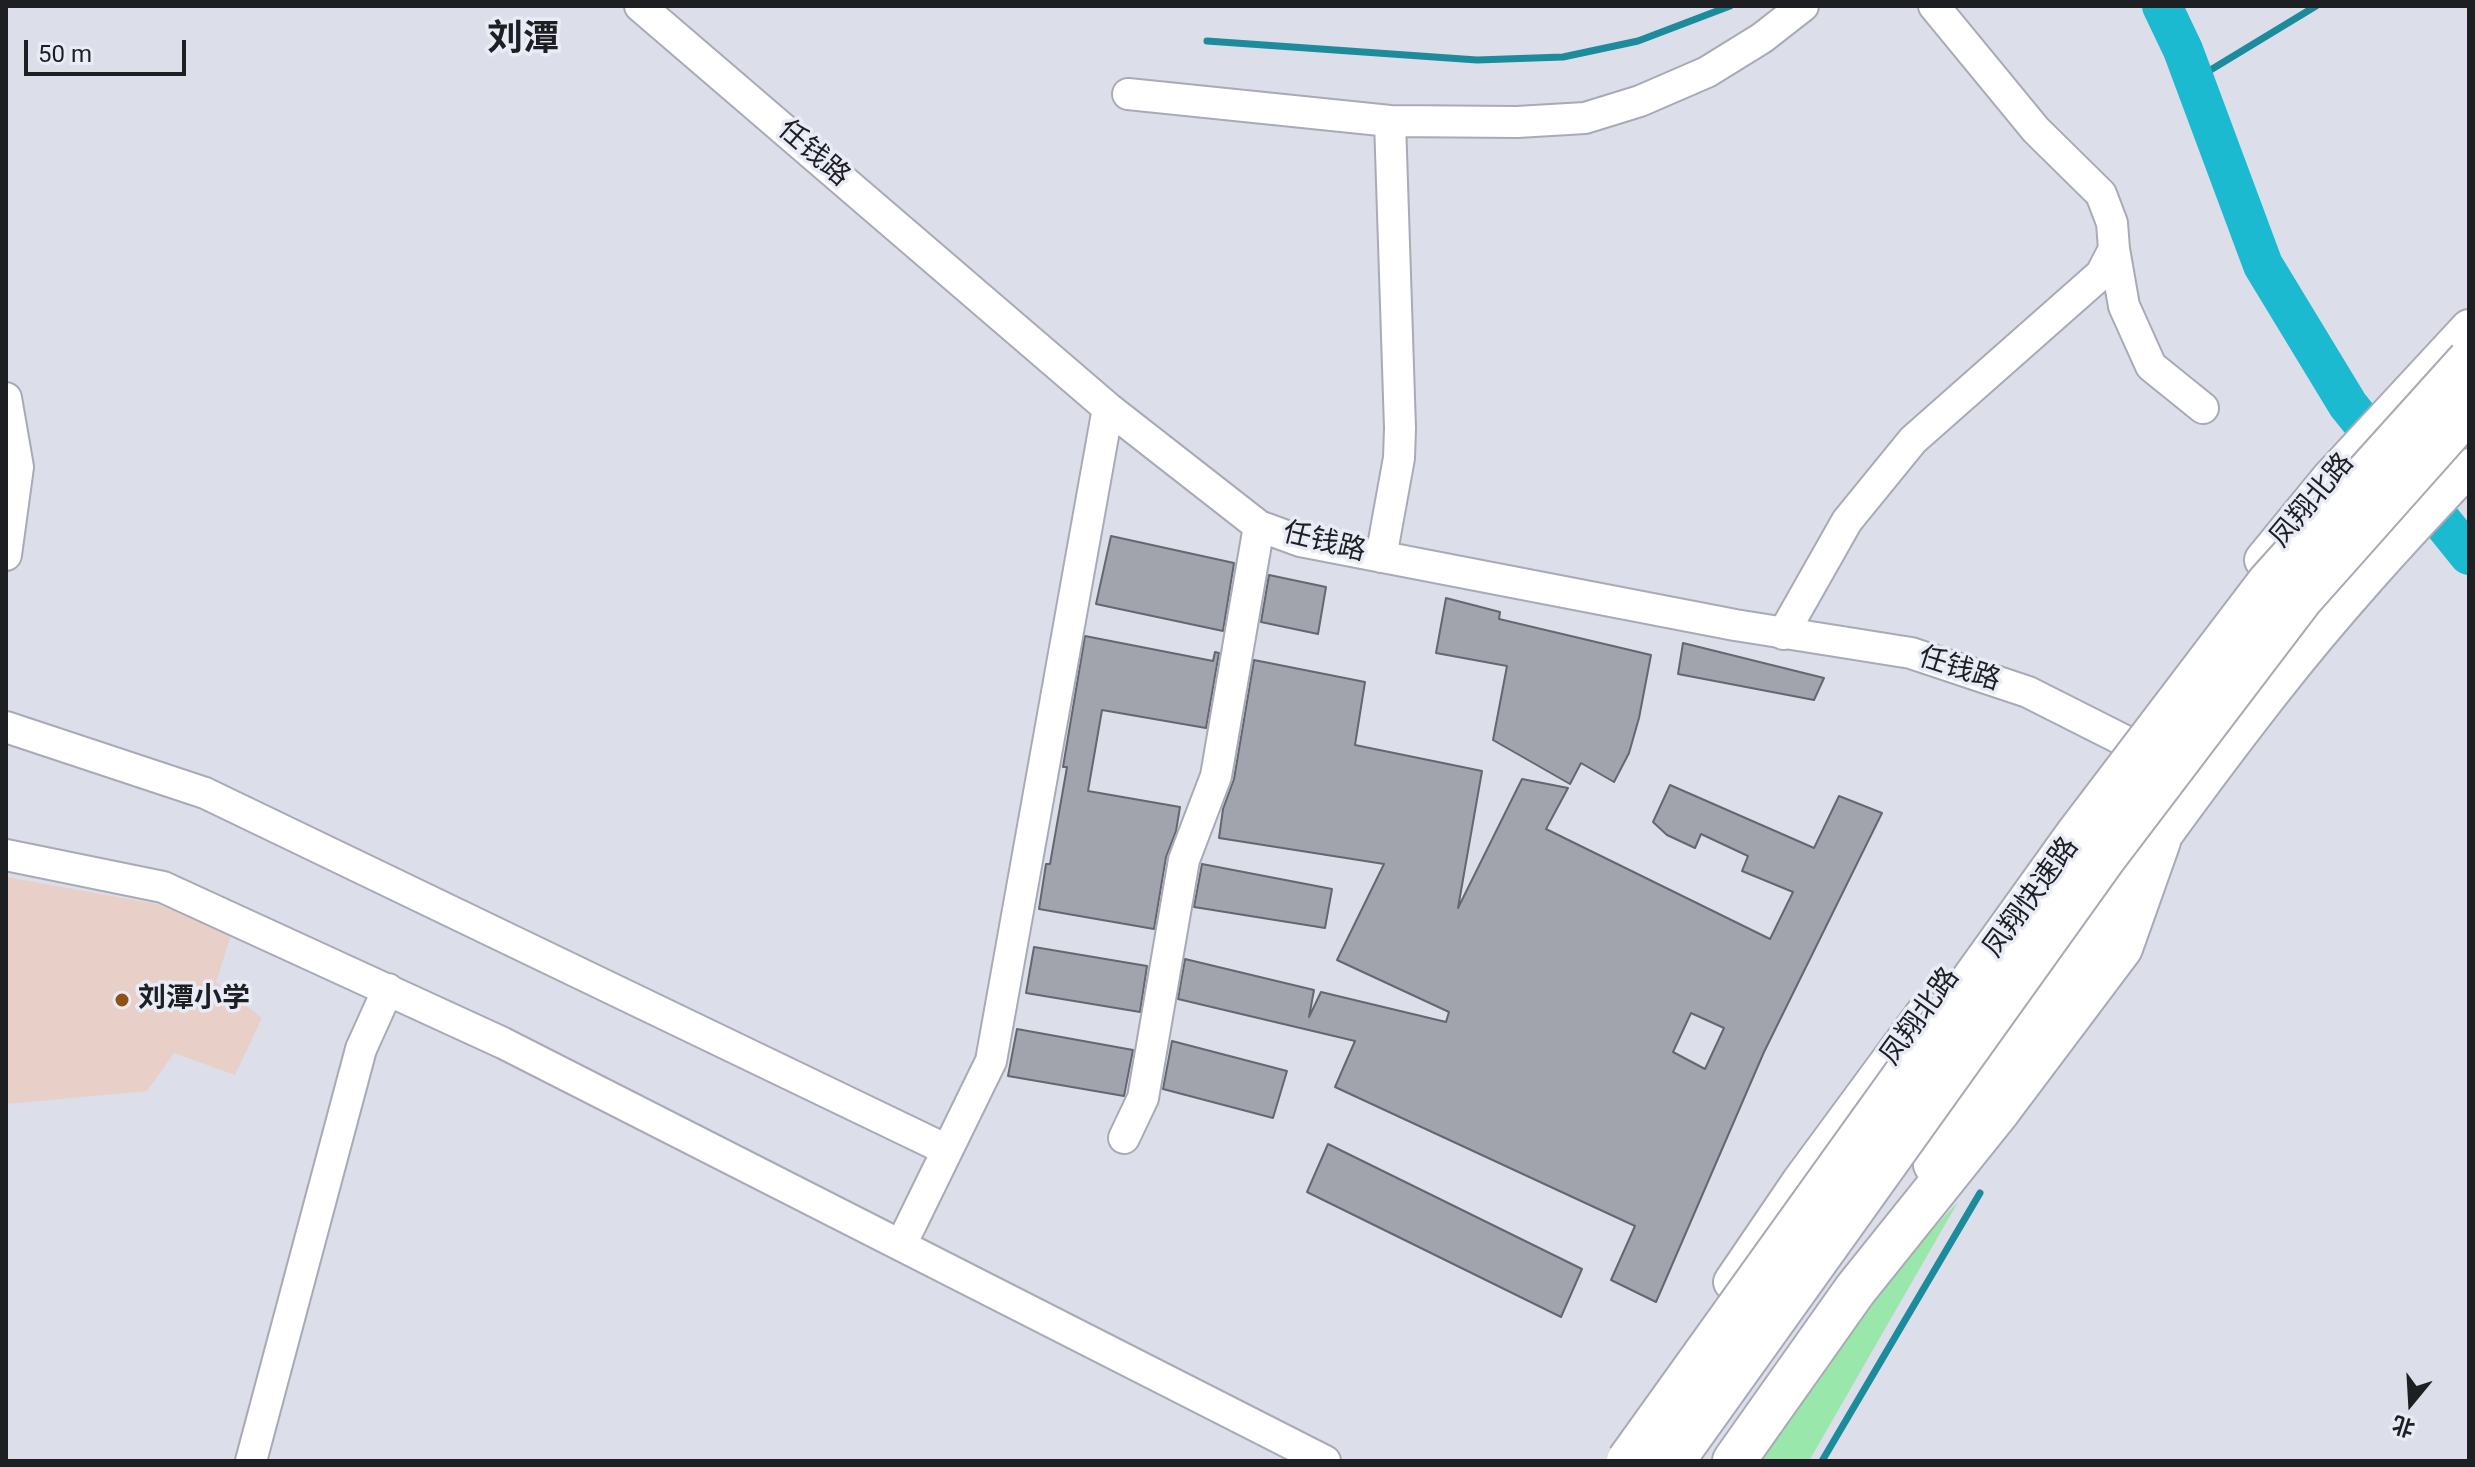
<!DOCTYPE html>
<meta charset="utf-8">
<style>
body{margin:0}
#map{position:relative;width:2475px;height:1467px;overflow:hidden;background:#dcdee9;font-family:Roboto,"Noto Sans SC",sans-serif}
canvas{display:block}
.frame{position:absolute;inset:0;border:8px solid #1e1f23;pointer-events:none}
.north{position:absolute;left:2371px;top:1363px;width:80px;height:80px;-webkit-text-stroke:6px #e9ecf7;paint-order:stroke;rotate:198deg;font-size:22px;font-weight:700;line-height:32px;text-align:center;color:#1e1f23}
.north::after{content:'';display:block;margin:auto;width:28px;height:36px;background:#1e1f23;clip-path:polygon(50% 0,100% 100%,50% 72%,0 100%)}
.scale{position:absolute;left:24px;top:40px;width:162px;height:36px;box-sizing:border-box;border:4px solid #1e1f23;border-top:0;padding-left:10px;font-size:24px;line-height:28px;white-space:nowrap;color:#1e1f23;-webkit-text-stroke:6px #e9ecf7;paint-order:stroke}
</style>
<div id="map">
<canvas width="2475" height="1467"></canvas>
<div class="frame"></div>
<div class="north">北</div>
<div class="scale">50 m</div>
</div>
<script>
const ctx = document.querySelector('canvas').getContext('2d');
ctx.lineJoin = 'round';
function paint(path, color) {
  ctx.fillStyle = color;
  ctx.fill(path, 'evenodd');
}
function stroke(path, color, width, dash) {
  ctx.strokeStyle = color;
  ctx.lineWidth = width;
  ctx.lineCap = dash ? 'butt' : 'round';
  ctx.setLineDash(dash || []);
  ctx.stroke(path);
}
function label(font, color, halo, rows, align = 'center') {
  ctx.font = font + ' Roboto,"Noto Sans SC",sans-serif';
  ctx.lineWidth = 7;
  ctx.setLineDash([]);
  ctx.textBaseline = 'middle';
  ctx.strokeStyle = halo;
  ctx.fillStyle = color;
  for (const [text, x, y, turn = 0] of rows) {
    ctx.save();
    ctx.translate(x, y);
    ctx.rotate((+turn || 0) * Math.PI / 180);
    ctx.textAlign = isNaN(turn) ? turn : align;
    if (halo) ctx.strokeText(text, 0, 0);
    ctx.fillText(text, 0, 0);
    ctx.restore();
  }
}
paint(new Path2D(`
 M6 877 157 904 231 935 216 982 262 1018 235 1075 174 1053 147 1091 6 1104Z`), '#e8cfc7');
paint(new Path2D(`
 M1958 1202 1809 1461H1746L1866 1301Z`), '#9ae7ac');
stroke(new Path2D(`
 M1207 41 1477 60 1563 57 1638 41 1730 6
 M2194 80 2316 6
 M1822 1461 1980 1193`), '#1c8c9c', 7);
stroke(new Path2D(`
 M2162 6 2183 50 2263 265 2348 405 2469 555`), '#1bbad0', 40);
const building = new Path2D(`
 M1111 536 1234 563 1223 631 1096 604Z
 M1269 575 1326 587 1318 634 1261 622Z
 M1446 598 1500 612 1499 619 1651 655 1639 718 1629 753 1614 782 1581 763 1570 784 1493 740 1507 666 1436 653Z
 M1085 636 1213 661 1215 652 1219 653 1206 728 1102 710 1088 791 1180 807 1176 831 1166 857 1154 929 1039 909 1046 864H1050L1067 767H1063Z
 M1683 643 1824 678 1814 700 1678 674Z
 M1254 660 1365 682 1355 745 1482 771 1458 908 1522 779 1568 788 1546 829 1770 939 1793 892 1742 871 1748 856 1701 834 1695 848 1667 835 1653 822 1670 785 1814 848 1839 796 1882 813 1764 1052 1656 1302 1611 1280 1635 1226 1335 1087 1355 1041 1178 999 1185 959 1314 990 1309 1017 1321 992 1446 1022 1449 1012 1337 960 1384 864 1219 838 1223 809 1234 779ZM1691 1013 1724 1028 1705 1069 1673 1052Z
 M1202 864 1332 889 1325 928 1194 907Z
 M1034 947 1147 966 1140 1012 1026 993Z
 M1017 1029 1133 1050 1124 1096 1008 1076Z
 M1172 1041 1287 1071 1273 1118 1163 1089Z
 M1328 1144 1582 1269 1561 1317 1307 1192Z`);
paint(building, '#a1a3ad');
stroke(building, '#646670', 2);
const minor = new Path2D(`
 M640 6 1108 408 1259 526 1300 541 1735 625 1911 653 2028 692 2123 740
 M1128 94 1390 121 1517 122 1585 118 1640 101 1707 72 1762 38 1803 6
 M2114 249 2124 306 2151 366 2203 408
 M6 398 18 467 6 555
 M1381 557 1399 458 1400 428 1390 121
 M1783 634 1847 521 1913 440 2101 274 2114 249 2112 223 2101 194 2036 130 1934 6
 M6 727 205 793 947 1150
 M6 855 163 887 503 1043 1325 1461
 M1124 1138 1143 1098 1184 860 1216 776 1259 526
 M901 1245 991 1061 1108 408
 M251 1461 361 1049 388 989`);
const major = new Path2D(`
 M2263 560 2331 477 2469 328
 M1932 1165C2043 1007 2151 846 2270 694 2332 614 2400 540 2469 467
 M1732 1282 1800 1182 1926 1011`);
const highway = new Path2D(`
 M1734 1461 1855 1290 2000 1109 2121 948 2159 841`);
stroke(minor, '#a8aab5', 34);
stroke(major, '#a8aab5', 40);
stroke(highway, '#a8aab5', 46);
stroke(minor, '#fff', 30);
stroke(major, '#fff', 36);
stroke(highway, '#fff', 42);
const highwayBridge = new Path2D(`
 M1628 1461 2076 836 2269 582 2469 360
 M1673 1461 2105 857 2301 599 2469 410`);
stroke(highwayBridge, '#a8aab5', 46, []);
stroke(highwayBridge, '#fff', 42);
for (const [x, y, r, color] of [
 [122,1000,8,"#8f5116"]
]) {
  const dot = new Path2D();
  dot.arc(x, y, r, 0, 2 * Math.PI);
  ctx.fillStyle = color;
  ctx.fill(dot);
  stroke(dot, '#e9ecf7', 3);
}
label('28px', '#1e1f23', '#e9ecf7', [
 ["任钱路",813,154,41],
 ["凤翔北路",2313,501,-50],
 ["任钱路",1324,543,14],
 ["任钱路",1959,670,18],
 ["凤翔快速路",2032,898,-54],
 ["凤翔北路",1921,1017,-54]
]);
label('bold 28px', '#1e1f23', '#e9ecf7', [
 ["刘潭小学",138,1000]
], 'left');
label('bold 36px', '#1e1f23', '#e9ecf7', [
 ["刘潭",523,41]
]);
</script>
